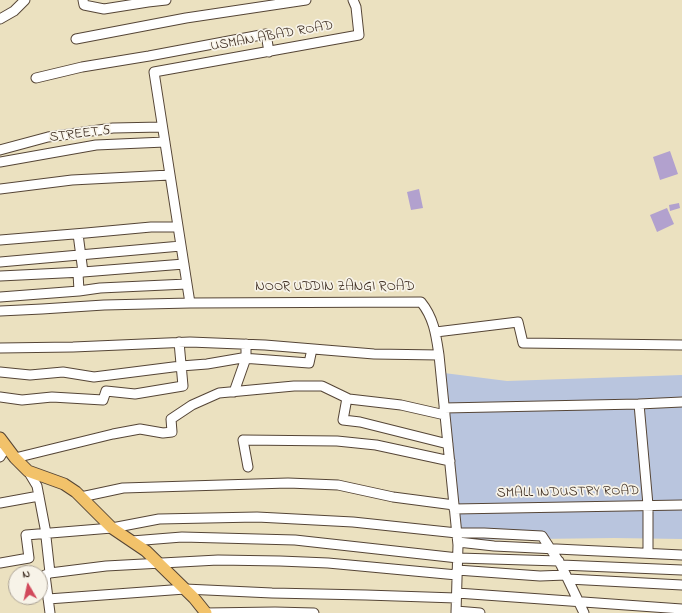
<!DOCTYPE html>
<style>
body{margin:0}
#map{position:relative;width:682px;height:613px;overflow:hidden;background:#ebe1c0;font-family:"Indie Flower",sans-serif}
canvas{display:block}
.north{position:absolute;left:8px;top:565px;width:40px;height:40px;box-sizing:border-box;background:#f7f3e8;border:1px solid #aca397;border-radius:50%;rotate:351deg;font-size:11px;font-weight:700;line-height:16px;text-align:center;color:#3b2a1e}
.north::after{content:'';display:block;margin:auto;width:14px;height:18px;background:#d1495b;clip-path:polygon(50% 0,100% 100%,50% 72%,0 100%)}
</style>
<div id="map">
<canvas width="682" height="613"></canvas>
<div class="north">N</div>
</div>
<script>
const ctx = document.querySelector('canvas').getContext('2d');
ctx.lineJoin = 'round';
function paint(path, color) {
  ctx.fillStyle = color;
  ctx.fill(path, 'evenodd');
}
function stroke(path, color, width, dash) {
  ctx.strokeStyle = color;
  ctx.lineWidth = width;
  ctx.lineCap = dash ? 'butt' : 'round';
  ctx.setLineDash(dash || []);
  ctx.stroke(path);
}
function label(font, color, halo, rows, align = 'center') {
  ctx.font = font + ' "Indie Flower",sans-serif';
  ctx.lineWidth = 3.5;
  ctx.setLineDash([]);
  ctx.textBaseline = 'middle';
  ctx.strokeStyle = halo;
  ctx.fillStyle = color;
  for (const [text, x, y, turn = 0] of rows) {
    ctx.save();
    ctx.translate(x, y);
    ctx.rotate((+turn || 0) * Math.PI / 180);
    ctx.textAlign = isNaN(turn) ? turn : align;
    if (halo) ctx.strokeText(text, 0, 0);
    ctx.fillText(text, 0, 0);
    ctx.restore();
  }
}
paint(new Path2D(`
 M444 373 507 381 682 375V539L614 538 460 540Z`), '#b9c5de');
paint(new Path2D(`
 M670 151 678 174 660 180 653 157Z
 M419 189 423 208 411 210 407 192Z
 M679 203 680 208 670 211 669 205Z
 M667 208 674 224 657 232 650 215Z`), '#b2a1ce');
const minor = new Path2D(`
 M83 0 84 5 104 9 148 2 166 0
 M353 0 356 7 359 35 154 72 187 284 190 303 421 302C434 318 436 335 439 355L458 545 456 613
 M0 19 14 11 25 0
 M76 39 186 18 306 0
 M36 78 82 67 149 56 266 34 269 52
 M0 150 48 137 113 128 162 127
 M0 162 96 145 165 142
 M0 189 72 180 170 175
 M78 234 83 272 78 273 79 291 100 288 187 284
 M0 240 86 233 151 227H178
 M0 262 181 246
 M0 276 83 272 184 264
 M0 297 79 291
 M0 311 42 309 104 305 190 303
 M436 332 518 322 523 343 682 345
 M0 348 73 347 190 342 265 345 374 354 439 355
 M0 372 30 375 63 372 94 377 181 366 207 364 242 358 309 363 312 349
 M234 392 246 358V344
 M0 397 22 400 52 397 103 400 106 391 135 394 183 386 179 342
 M347 398 343 420 360 422 448 444
 M639 404 648 505V553
 M444 408 639 404 682 402
 M0 457 6 447
 M15 458 113 434 140 429 163 433 172 432 171 419 192 405 219 393 294 386H322L349 399 401 405 445 415
 M248 467 243 440 337 441 376 445 450 461
 M28 471 37 486 45 528 50 573 45 575 50 613
 M81 497 123 488 288 483 338 485 393 497 454 505
 M0 503 39 496
 M454 509 682 505
 M132 541 182 537 295 540 458 558 559 561
 M458 542 494 546 682 555
 M0 563 29 558 26 535 112 528 159 519 257 517 353 522 457 533H484L542 536 561 565 584 613
 M561 565 682 570
 M457 570 540 576 566 575
 M50 573 106 566 218 560 280 561 328 563 457 575
 M568 579 682 585
 M457 593 682 609
 M48 599 185 589 272 593 366 595 456 598
 M456 611 480 613
 M206 613 275 612 314 613`);
const major = new Path2D(`
 M0 438 15 458 28 471 64 484 76 492 112 528 146 551 194 598 206 613`);
stroke(minor, '#554536', 11);
stroke(major, '#554536', 13);
stroke(minor, '#fff', 9);
stroke(major, '#f2c26a', 11);
label('14px', '#3b2a1e', '#f7f3e8', [
 ["USMAN ABAD ROAD",272,37,-10],
 ["STREET 5",80,135,-7],
 ["NOOR UDDIN ZANGI ROAD",335,288],
 ["SMALL INDUSTRY ROAD",568,493,-1]
]);
</script>
